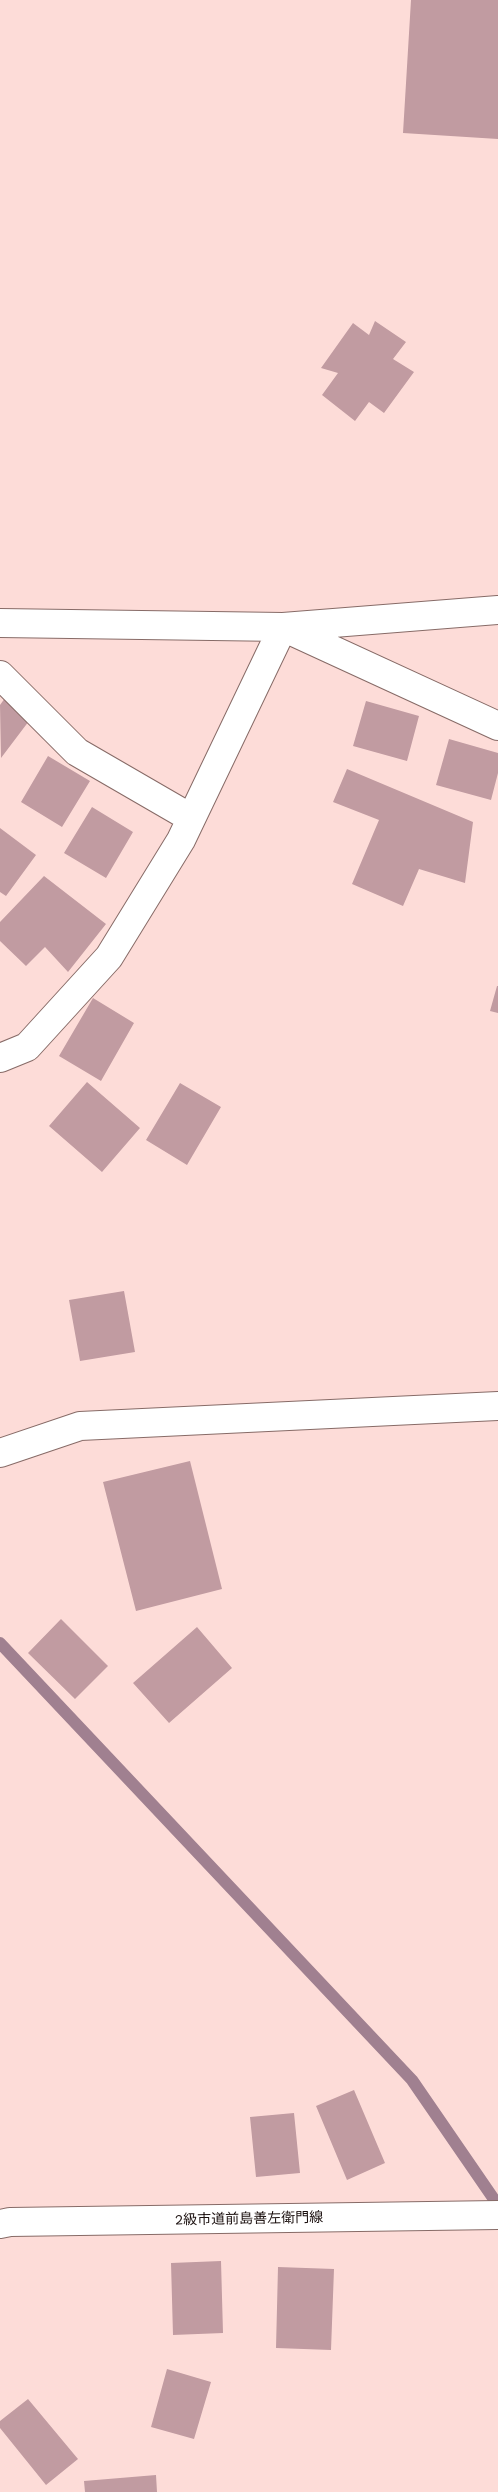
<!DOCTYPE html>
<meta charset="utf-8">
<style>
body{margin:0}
canvas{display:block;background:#fddcd8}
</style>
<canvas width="498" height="2492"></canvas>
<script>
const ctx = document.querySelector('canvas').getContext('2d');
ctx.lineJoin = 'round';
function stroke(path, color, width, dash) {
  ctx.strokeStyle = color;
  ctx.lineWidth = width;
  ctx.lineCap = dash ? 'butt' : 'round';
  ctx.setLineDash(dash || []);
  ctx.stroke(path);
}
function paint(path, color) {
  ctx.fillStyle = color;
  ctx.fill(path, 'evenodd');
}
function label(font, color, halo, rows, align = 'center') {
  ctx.font = font + ' "Work Sans","Noto Sans JP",sans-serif';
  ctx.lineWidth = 5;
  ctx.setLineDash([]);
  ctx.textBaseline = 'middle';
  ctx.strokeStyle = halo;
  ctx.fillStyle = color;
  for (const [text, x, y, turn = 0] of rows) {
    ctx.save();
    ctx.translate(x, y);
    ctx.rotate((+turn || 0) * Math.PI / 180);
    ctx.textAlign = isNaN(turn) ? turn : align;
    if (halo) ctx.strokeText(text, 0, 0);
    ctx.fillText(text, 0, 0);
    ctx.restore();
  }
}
stroke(new Path2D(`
 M0 1643 412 2080 498 2205`), '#a08090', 12);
paint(new Path2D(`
 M411 0H498V139L403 133Z
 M375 321 406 342 393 359 414 372 384 413 369 402 355 421 322 395 338 373 321 368 353 323 369 335Z
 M5 698 32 717 1 758 0 705Z
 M366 701 419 716 407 761 353 746Z
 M449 739 498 753V773L491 800 436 785Z
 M48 756 90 781 62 827 21 802Z
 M347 769 473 822 465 883 419 869 403 906 352 884 379 820 333 802Z
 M92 807 133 832 106 878 64 853Z
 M0 828 36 855 6 896 0 892Z
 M44 876 106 924 68 972 45 947 26 966 0 941V922Z
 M497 986H498V1013L490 1011Z
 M93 998 134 1023 101 1081 59 1056Z
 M87 1082 140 1128 102 1172 49 1126Z
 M180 1083 221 1107 187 1165 146 1140Z
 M124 1291 135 1352 80 1361 69 1300Z
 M190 1461 222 1589 136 1611 103 1482Z
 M61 1619 108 1666 75 1699 28 1653Z
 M197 1627 232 1668 169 1723 133 1683Z
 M354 2090 385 2163 347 2180 316 2106Z
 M294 2113 300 2173 256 2177 250 2117Z
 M221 2261 223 2333 173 2335 171 2263Z
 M278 2267 334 2269 331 2350 276 2348Z
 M167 2369 211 2382 194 2439 151 2427Z
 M28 2399 78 2459 46 2485 0 2428V2421Z
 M156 2475 157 2492H85L84 2481Z`), '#c19ba1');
const street = new Path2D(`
 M0 623 283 627 498 610
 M285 628 498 726
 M0 675 77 752 191 818
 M0 1058 27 1047 109 957 181 840 283 627
 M0 1453 80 1426 498 1406
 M0 2224 10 2222 498 2215`);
stroke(street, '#876b67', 30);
stroke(street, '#fff', 28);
label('14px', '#1a0f0e', '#fff', [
 ["2級市道前島善左衛門線",249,2219,-1]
]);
</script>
